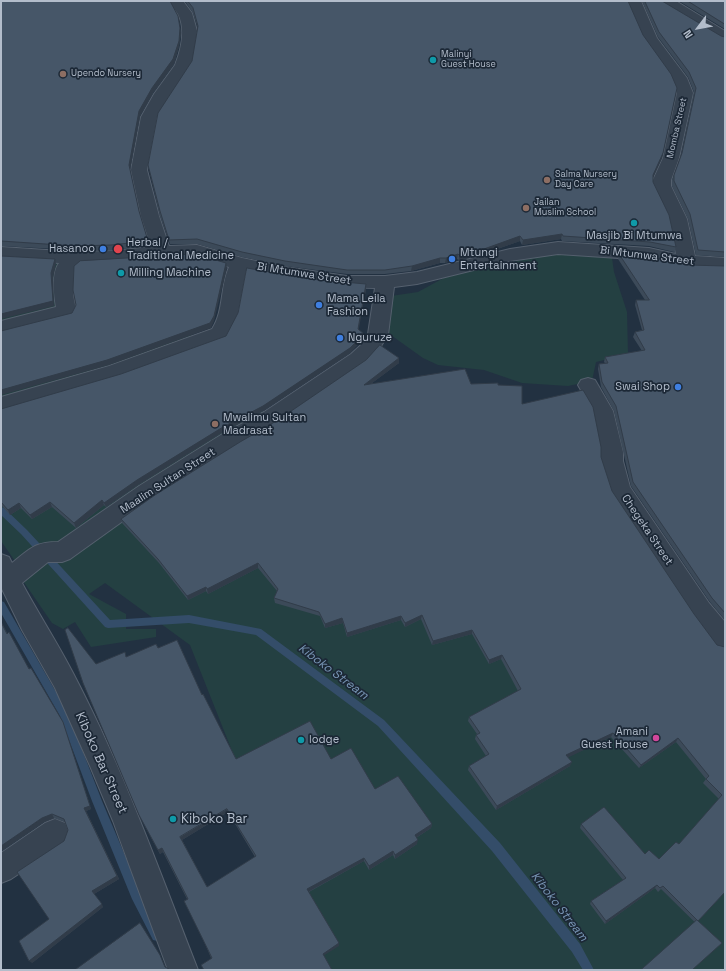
<!DOCTYPE html>
<style>
body{margin:0}
#map{position:relative;width:726px;height:971px;overflow:hidden;background:#223141;font-family:"Space Grotesk",sans-serif}
canvas{display:block}
.frame{position:absolute;inset:0;border:2px solid #b3bdcb;pointer-events:none}
.north{position:absolute;left:678px;top:8px;width:40px;height:40px;-webkit-text-stroke:3px #1c2836;paint-order:stroke;rotate:238deg;font-size:11px;font-weight:700;line-height:16px;text-align:center;color:#b3bdcb}
.north::after{content:'';display:block;margin:auto;width:14px;height:18px;background:#b3bdcb;clip-path:polygon(50% 0,100% 100%,50% 72%,0 100%)}
</style>
<div id="map">
<canvas width="726" height="971"></canvas>
<div class="frame"></div>
<div class="north">N</div>
</div>
<script>
const ctx = document.querySelector('canvas').getContext('2d');
ctx.lineJoin = 'round';
function paint(path, color) {
  ctx.fillStyle = color;
  ctx.fill(path, 'evenodd');
}
function stroke(path, color, width, dash) {
  ctx.strokeStyle = color;
  ctx.lineWidth = width;
  ctx.lineCap = dash ? 'butt' : 'round';
  ctx.setLineDash(dash || []);
  ctx.stroke(path);
}
function label(font, color, halo, rows, align = 'center') {
  ctx.font = font + ' "Space Grotesk",sans-serif';
  ctx.lineWidth = 3.5;
  ctx.setLineDash([]);
  ctx.textBaseline = 'middle';
  ctx.strokeStyle = halo;
  ctx.fillStyle = color;
  for (const [text, x, y, turn = 0] of rows) {
    ctx.save();
    ctx.translate(x, y);
    ctx.rotate((+turn || 0) * Math.PI / 180);
    ctx.textAlign = isNaN(turn) ? turn : align;
    if (halo) ctx.strokeText(text, 0, 0);
    ctx.fillText(text, 0, 0);
    ctx.restore();
  }
}
paint(new Path2D(`
 M551 254 612 258 614 272 627 312 628 354 596 362 592 381 568 386 522 383 484 370 438 365 423 358 381 328 391 296 418 292 451 274Z
 M1 255H48L189 295 191 345 236 366 263 411 304 433 470 432 693 443 698 448 497 457 725 739V970H319L190 645 105 583 89 594 126 614V629H156V637L91 647 75 622 63 629 52 623 21 578 24 574 1 541Z`), '#244042');
paint(new Path2D(`
 M1 507 4 508 27 530 110 620 189 615 261 629 384 720 500 843 580 944 594 970H583L572 952 492 851 378 726 256 635 189 623 108 628 105 627 21 534 1 515Z
 M1 601 4 602 67 711 102 801 140 891 162 936 161 940 157 941 153 940 132 899 92 801 60 716 1 613Z`), '#344d69');
const street = new Path2D(`
 M168 1H183L192 13 197 31 193 59 191 65 170 95 157 117 147 170 159 216 169 246 197 245 242 258 285 267 347 276H385L417 272 510 249 558 242 649 248 676 254 669 219 653 186V180L663 158 677 93 671 78 643 39 627 1H641L657 38 687 78 693 93 679 158 671 180V186L687 219 695 256 725 258V270L687 268 649 260 558 254 510 261 417 284 394 287 388 335 376 354 365 364 278 424 240 445 155 498 70 559 62 562H48L22 583C38 613 57 642 73 673 123 768 159 870 198 970H168L113 821 90 766 55 688 22 630 1 587V554L9 557 12 563C30 549 34 542 58 542L139 486 224 433 264 412 351 354 362 344 368 334 375 288C331 288 289 280 246 271L237 318 226 339 122 377 1 413V397L109 366 212 329C224 311 220 287 229 267L196 257 81 264 74 270 73 295 76 310 72 317 1 335V321L56 307C54 295 51 273 59 263L1 259V247L76 252 112 251 151 247 141 216 131 170 141 117 154 94 175 65C181 50 186 29 178 14 175 9 171 5 168 1Z
 M659 1H676L725 31V41L720 40 661 4Z
 M588 378 595 380 613 411 623 452V461L630 487 709 603 725 622V651L716 648 693 617 612 495 601 461V452L593 411 578 385 581 380Z
 M55 819 65 823 69 833 65 843 11 879 1 883V853L45 823Z`);
stroke(street, '#55606e', 2);
paint(street, '#374351');
paint(new Path2D(`
 M1 1 178 16 181 33 179 46 174 64 153 93 140 116 130 170 139 211 148 241 149 246 112 250H76L1 246Z
 M185 1H628L662 158 653 177V182L676 247 674 252 649 246 562 241 561 239 522 245 520 241 483 254 459 260 457 259 445 263H440L411 271 385 274H347L285 266 242 257 197 244H170L160 216 148 165 192 61 198 28 193 13Z
 M642 1H662L721 36 725 37V257L696 255 688 219 672 186V180L674 175 681 155 694 92 688 77 658 37Z
 M679 1H725V29Z
 M620 255 688 265 725 266V620L710 602 631 486 614 411 601 387 598 369 599 364 605 363 604 362 605 357 642 351 633 337 635 332 642 330 635 305 636 300H645L618 259Z
 M310 279 366 284V289L358 330 364 338 350 353 263 411 223 432 138 485 106 507 104 505 76 528 52 507 32 519 21 508 10 515 1 505V409L121 374 226 336Z
 M399 358V363L372 383 471 384 498 385 522 404 601 457 612 491 694 614 717 645 725 892 698 921 722 943 719 946 661 889 658 892 655 888 605 924 590 904 591 901 623 880 580 828 581 824 645 854 659 859 679 844 719 799 703 783 706 779 676 742 639 768 611 737 568 757 570 766 496 810 468 770 469 766 486 756 475 739 476 735 477 734 468 721 469 717 518 691 501 659 489 664 472 634 432 645 421 619 405 627 401 620 347 637 343 623 325 628 320 616 275 603 274 598 277 591 258 568 208 594 206 591 188 600 159 563 122 523 121 519Z
 M1 621 7 633 64 726 91 809 86 811 119 879 94 894 103 907 32 963 49 919 64 841 68 830 65 822 54 818 44 822 3 850 1 848Z
 M158 648 202 695 236 759H331L375 789 432 824 431 828 416 838 417 844 395 859 393 855 369 870 364 861 309 892 339 946 211 958 187 899 163 852 160 854 141 819 83 683 96 664 126 657ZM228 812 255 857 207 887 182 840Z`), '#3c4a59');
paint(new Path2D(`
 M180 28 181 33 179 46 174 64 153 93 140 116 130 170 129 165 139 111 152 88Z
 M663 153 662 158 652 180 653 175Z
 M562 234 561 239 522 245 523 240Z
 M520 236V241L483 254 459 260V255Z
 M458 254 457 259 445 263 446 258Z
 M440 258V263L411 271 412 266Z
 M55 259 56 264 53 278 54 306 1 319V314L51 273Z
 M226 263 227 268 214 321 211 328 109 365 1 395V390Z
 M366 284V289L358 334V329Z
 M364 334V338L350 353 263 411 223 432 138 485 106 507 104 503 137 480Z
 M399 358V363L364 389V385Z
 M102 500 104 505 76 528 74 523Z
 M50 502 52 507 32 519 30 515Z
 M19 503 21 508 10 515 8 510Z
 M258 563V568L208 594 207 589Z
 M206 587V591L188 600 187 596Z
 M422 615 421 619 405 627V623Z
 M401 616V620L347 637V633Z
 M342 618 343 623 325 628V624Z
 M472 630V634L432 645 433 641Z
 M502 655 501 659 489 664V660Z
 M63 722 64 726 91 809 86 811 119 879 94 894 92 891 84 808Z
 M613 733 611 737 565 759 566 755Z
 M678 738 676 742 639 768 641 765Z
 M572 762 570 766 496 810 497 806Z
 M227 809 228 812 182 840 180 837Z
 M52 814 54 818 44 822 3 850 1 848V846L42 818Z
 M432 824 431 828 414 839 415 835Z
 M418 840 417 844 395 859V855Z
 M162 848 163 852 160 854 158 850Z
 M393 851V855L369 870V866Z
 M364 858V861L308 892 307 889Z
 M657 885 655 888 605 924 606 921Z
 M102 904 103 907 32 963 29 961Z
 M339 943V946L323 956V954Z`), '#313c49');
const building = new Path2D(`
 M1 1H170L178 16 180 28 179 41 173 59 152 88 139 111 129 165 139 211 148 241 111 245 75 246 1 241Z
 M188 1H628L643 35 671 74 677 88 663 153 653 175V182L669 215 676 247 650 242 563 236 562 234 523 240 520 236 484 249 459 255 458 254 446 258H440L412 266 385 270H347L285 261 242 252 197 239 169 240 160 211 148 165 158 113 192 61 198 26 193 8Z
 M645 1H662L721 36 725 37V252L698 250 690 214 674 181V175L682 153 696 88 689 72 659 32Z
 M688 1H725V24Z
 M195 254 226 263 214 316 210 323 107 360 1 390V331L72 313 76 305 73 290 74 266 80 261Z
 M620 255 650 257 688 265 725 266V613L712 598 633 482 616 406 602 382 599 364 608 363 605 357 645 350 635 332 644 330 636 300H649Z
 M1 256 55 259 51 273 53 301 1 314Z
 M247 268 310 279 366 284 358 329 364 334 350 348 263 406 223 427 137 480 104 503 102 500 74 523 50 502 30 515 19 503 8 510 1 502V409L121 374 226 336 238 313Z
 M380 345 399 358 364 385 465 369 471 384 498 383V385L522 386V404L583 390 593 407 601 447V457L612 491 694 614 717 645 725 647V892L698 921 663 886 660 888 657 885 606 921 591 901 626 878 581 824 604 807 645 854 649 850 659 859 676 842 679 844 722 795 706 779 709 776 678 738 641 765 613 733 566 755 572 762 497 806 469 766 489 754 476 735 480 733 469 717 521 689 502 655 489 660 472 630 433 641 422 615 405 623 401 616 347 633 342 618 325 624 319 612 274 598 278 589 258 563 207 589 206 587 187 596 158 559 121 519 155 495 240 442 278 420 366 360Z
 M1 622 7 634 9 632 29 669 31 668 63 722 90 806 84 808 117 876 92 891 102 904 29 961 19 941 49 919 17 872 64 841 68 830 64 819 52 814 42 818 1 846Z
 M68 628 96 664 125 652 126 657 156 644 158 648 177 640 202 695 203 694 236 759 310 721 331 759 351 748 375 789 398 776 432 824 415 835 418 840 395 855 393 851 369 866 364 858 307 889 339 943 323 954 332 970H204L201 965 212 958 184 901 188 899 162 848 158 850 139 815 83 683 65 630ZM227 809 256 856 207 887 180 837Z
 M697 920 722 943 692 970H641Z
 M140 923 160 955 165 967 169 969 168 970H75Z`);
paint(building, '#465668');
stroke(building, '#313c49', 1);
for (const [x, y, r, color] of [
 [433,60,4,"#0f9aa8"],
 [63,74,4,"#8d6e63"],
 [547,180,4,"#8d6e63"],
 [526,208,4,"#8d6e63"],
 [634,223,4,"#0f9aa8"],
 [103,249,4,"#3f7fe0"],
 [118,249,5,"#e0444e"],
 [452,259,4,"#3f7fe0"],
 [121,273,4,"#0f9aa8"],
 [319,305,4,"#3f7fe0"],
 [340,338,4,"#3f7fe0"],
 [678,387,4,"#3f7fe0"],
 [215,424,4,"#8d6e63"],
 [656,738,4,"#d1479c"],
 [301,740,4,"#0f9aa8"],
 [173,819,4,"#0f9aa8"]
]) {
  const dot = new Path2D();
  dot.arc(x, y, r, 0, 2 * Math.PI);
  ctx.fillStyle = color;
  ctx.fill(dot);
  stroke(dot, '#1c2836', 1.5);
}
label('9px', '#b3bdcb', '#1c2836', [
 ["Malinyi",441,55],
 ["Guest House",441,65],
 ["Upendo Nursery",71,74],
 ["Salma Nursery",555,175],
 ["Day Care",555,185],
 ["Jailan",534,203],
 ["Muslim School",534,213]
], 'left');
label('9px', '#b3bdcb', '#1c2836', [
 ["Momba Street",677,128,-77]
]);
label('11px', '#b3bdcb', '#1c2836', [
 ["Masjib Bi Mtumwa",634,236,"center"],
 ["Herbal /",127,243],
 ["Traditional Medicine",127,256],
 ["Hasanoo",95,249,"right"],
 ["Mtungi",460,253],
 ["Entertainment",460,266],
 ["Milling Machine",129,273],
 ["Mama Leila",327,299],
 ["Fashion",327,312],
 ["Nguruze",348,338],
 ["Swai Shop",670,387,"right"],
 ["Mwalimu Sultan",223,418],
 ["Madrasat",223,431],
 ["Amani",648,732,"right"],
 ["Guest House",648,745,"right"],
 ["lodge",309,740]
], 'left');
label('11px', '#b3bdcb', '#1c2836', [
 ["Bi Mtumwa Street",647,256,7],
 ["Bi Mtumwa Street",304,274,9],
 ["Maalim Sultan Street",168,481,-33],
 ["Chegeka Street",647,530,56]
]);
label('italic 12px', '#7895b5', '#1c2836', [
 ["Kiboko Stream",333,672,37],
 ["Kiboko Stream",559,907,52]
]);
label('13px', '#b3bdcb', '#1c2836', [
 ["Kiboko Bar Street",101,763,66]
]);
label('13px', '#b3bdcb', '#1c2836', [
 ["Kiboko Bar",181,819]
], 'left');
</script>
